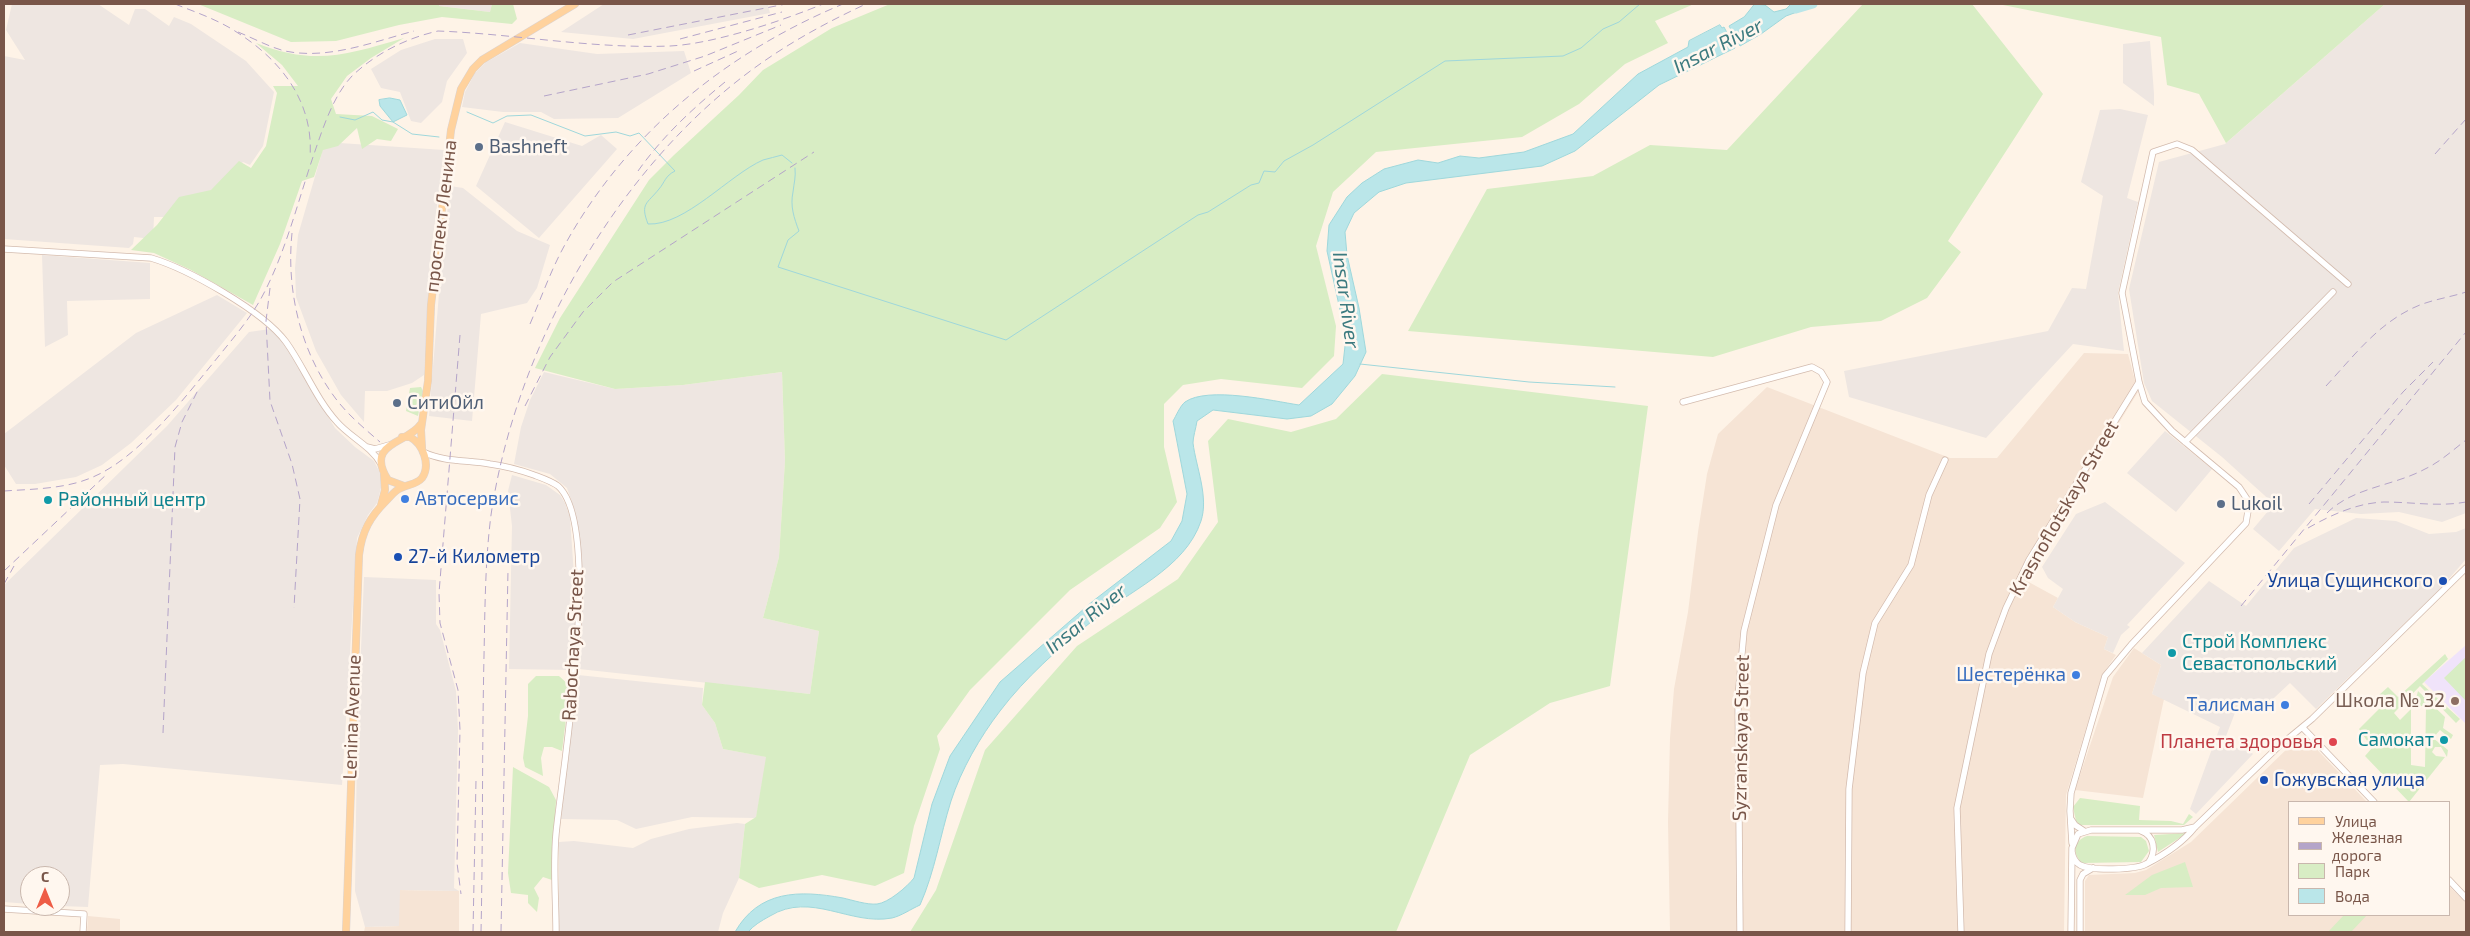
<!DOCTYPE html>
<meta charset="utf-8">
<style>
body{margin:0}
#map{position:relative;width:2470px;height:936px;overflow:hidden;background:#fef3e7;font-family:"Exo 2",sans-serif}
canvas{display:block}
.frame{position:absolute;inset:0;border:5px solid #795649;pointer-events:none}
.legend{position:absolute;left:2288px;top:801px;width:162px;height:115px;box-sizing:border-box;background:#fff7ef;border:1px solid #c9b7ad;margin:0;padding:6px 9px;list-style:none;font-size:15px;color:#795649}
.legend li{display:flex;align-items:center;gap:10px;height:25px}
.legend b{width:25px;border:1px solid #c9b7ad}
.north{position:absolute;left:20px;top:866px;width:50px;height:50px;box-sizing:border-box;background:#fff7ef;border:1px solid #c9b7ad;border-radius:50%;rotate:0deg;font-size:14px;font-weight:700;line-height:20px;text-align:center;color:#795649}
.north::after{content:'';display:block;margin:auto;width:18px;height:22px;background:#ee5c46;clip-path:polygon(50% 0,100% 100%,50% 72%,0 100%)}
</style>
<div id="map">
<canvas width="2470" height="936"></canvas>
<div class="frame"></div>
<ul class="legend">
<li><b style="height:6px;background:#ffd29d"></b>Улица</li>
<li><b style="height:6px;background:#b4a4c9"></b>Железная дорога</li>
<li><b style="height:14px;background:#d8edc4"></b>Парк</li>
<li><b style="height:14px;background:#bae6e9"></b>Вода</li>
</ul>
<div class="north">С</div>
</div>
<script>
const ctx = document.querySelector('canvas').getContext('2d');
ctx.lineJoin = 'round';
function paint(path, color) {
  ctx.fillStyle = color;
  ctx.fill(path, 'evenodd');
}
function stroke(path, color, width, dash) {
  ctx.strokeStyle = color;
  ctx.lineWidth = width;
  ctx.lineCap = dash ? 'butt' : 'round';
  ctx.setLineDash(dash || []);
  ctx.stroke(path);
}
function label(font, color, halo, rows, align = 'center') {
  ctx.font = font + ' "Exo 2",sans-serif';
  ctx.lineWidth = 5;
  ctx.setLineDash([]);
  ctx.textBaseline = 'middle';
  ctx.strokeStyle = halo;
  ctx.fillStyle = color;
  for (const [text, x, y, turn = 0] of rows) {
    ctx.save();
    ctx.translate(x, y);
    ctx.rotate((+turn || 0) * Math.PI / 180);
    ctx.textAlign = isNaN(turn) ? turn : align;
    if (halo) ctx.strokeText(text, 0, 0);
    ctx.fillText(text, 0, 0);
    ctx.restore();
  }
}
paint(new Path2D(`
 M2084 353 2128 354 2138 392 2034 560 2025 580 2058 598 2053 607 2075 622 2108 637 2104 649 2116 655 2102 675 2066 795 2064 932H1670L1668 822 1670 738 1674 689 1688 612 1698 532 1707 474 1718 434 1767 387 1950 458H1997Z
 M2134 648 2161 665 2152 694 2164 699 2143 798 2075 790 2113 677Z
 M2305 737 2367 802H2289V915H2449V886L2466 903V932H2085V881L2089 875 2135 873 2146 870 2191 842 2292 744Z
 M399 890 459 891V932H364L365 927 399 926Z
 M88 916 120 919V932H87Z`), '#f6e4d5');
paint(new Path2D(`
 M12 4H98L129 25 135 9H145L169 26 174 17 191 24 246 61 274 92 263 146 250 165 243 162 216 191 187 217H154L153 239 134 237 133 244 129 248 4 239V56L25 60 6 30Z
 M439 4H492L490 12 439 6Z
 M604 4H773L768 5 770 13 633 39 561 32Z
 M2385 4H2466V513L2442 522 2399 512 2361 514 2315 509 2279 551 2253 529 2274 504 2222 457 2152 401 2144 383 2129 289 2159 162 2225 144Z
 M435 39H463L467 53 447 81 442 102 421 123 411 121 400 92 381 88 371 69 401 50Z
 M2150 41 2154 94V106L2123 83V44Z
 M520 43 597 54 684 51 691 73 618 118 554 119 541 112H503L462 107 465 92 475 73 485 63Z
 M2120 109 2148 115 2127 198 2138 202 2118 293 2124 351 2073 344 1986 438 1849 397 1844 371 2048 331 2072 288 2086 289 2103 196 2081 182 2100 110Z
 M505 122 582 146 601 135 617 149 539 238 476 186Z
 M325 142 444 150 430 261 424 375 412 383 387 391H365L364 422 341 395 316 351 296 297 295 268 298 235Z
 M450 186 463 188 517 231 550 245 537 288 527 303 481 314 472 421 429 416 440 281Z
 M42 255 150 263V299L67 301 68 335 45 347Z
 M217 295 247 313 176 400 131 443 102 465 76 477 35 484H16L4 465V434L136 333Z
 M270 329 281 339 335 428 355 447 374 461 381 475V488L377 503 368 515 357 538 342 785 123 764 100 765 88 907 60 906V876H30V904L4 902V585L167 426 249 332Z
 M544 372 615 389 683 385 782 372 785 461 779 557 763 618 819 631 810 694 579 669 582 583 575 511 567 488 550 474 514 464 521 427 530 400Z
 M2165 431 2212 469 2176 512 2127 473Z
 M512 475 546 485 560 495 565 503 570 517 576 605 572 670 509 669 512 526 508 491Z
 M2105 502 2185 563 2127 625 2130 627 2121 635 2113 653 2104 649 2108 637 2075 622 2053 607 2063 589 2048 578 2042 567 2076 514Z
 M2356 518 2396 521 2429 534 2456 532 2466 528V559L2441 588 2316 709 2290 683 2259 712 2241 697 2223 744 2234 748H2247L2253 754 2196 814 2190 809 2220 727 2152 694 2161 665 2142 653 2209 581 2246 606 2294 548Z
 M364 577 436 580V624L440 630 456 691 458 730 454 888 459 891 400 890 399 926 365 927 355 891 357 745Z
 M578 675 703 688 702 705 715 723 723 749 767 757 756 818 692 817 636 829 617 820 561 819Z
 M737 823 745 824 739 878 723 913 718 932H559V842L574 841 633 848 651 839 689 829Z`), '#eee6e1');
paint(new Path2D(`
 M2466 645V724L2424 682Z`), '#f0e3fa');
paint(new Path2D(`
 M198 4H439V6L490 12 492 4H513L517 19 512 24 442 17 399 25 336 41 291 42Z
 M890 4H1694L1655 21 1668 43 1625 64 1579 104 1522 137 1376 152 1333 192 1316 246 1336 326 1334 356 1302 388 1221 379 1183 385 1164 404V447L1177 502 1160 528 1070 590 970 690 937 736 940 749 914 826 904 873 875 886 822 875 759 888 739 878 745 824 756 817 766 757 723 749 715 723 702 705 705 682 810 694 819 631 763 618 779 557 785 461 782 372 683 385 615 389 535 368 560 318 649 180 674 155 739 95 763 70 832 28Z
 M1863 4H1972L2043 94 1948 241 1961 252 1927 298 1881 321 1811 327 1713 357 1408 331 1487 189 1593 176 1650 145 1727 150Z
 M1998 4H2385L2226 143 2199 94 2167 85 2161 37Z
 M404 38 371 58 347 76 331 99 336 114 372 116 398 129 391 141 377 139 362 149 357 128 338 146 323 150 314 177 302 181 280 244 253 305 191 270 154 253 131 250 157 225 179 197 211 190 239 161 251 168 266 146 277 93 273 86H298L282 65 256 43C314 66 346 55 404 38Z
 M1382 374 1648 406 1610 686 1550 703 1470 755 1396 932H910L936 890 985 750 1077 646 1178 579 1218 522 1208 441 1228 419 1291 432 1336 419Z
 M421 387 423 391 418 416 406 411 410 388Z
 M2445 654 2448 659 2422 684 2460 719 2456 723 2420 686 2394 713 2400 720 2411 709V765L2425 767 2426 706H2414L2418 691 2445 717 2443 728 2453 735 2451 739 2440 730 2433 738 2448 750 2447 757 2441 747H2435L2432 752 2436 756 2445 757 2409 802 2365 756 2372 748 2359 729 2386 702 2379 695 2388 687 2398 697Z
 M2466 657V701L2444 678Z
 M536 676H559L570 686 562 751 552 747H544L541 758 543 776 525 767 523 758 528 716V684Z
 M513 767 549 787 556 800 552 880 543 877 534 888 539 898 537 912 528 903V895L511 893 508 873Z
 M2080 798 2140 806 2139 820 2171 821 2183 824 2189 814 2193 817 2184 825H2080L2076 821 2073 807Z
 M2187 833 2158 852 2154 835Z
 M2087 836 2141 837 2146 841 2149 851 2141 862 2082 863C2072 853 2073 841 2087 836Z
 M2185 862 2193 887 2161 888 2145 895H2125L2152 875Z
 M2344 915H2367L2351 932H2328Z`), '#d8edc4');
const water = new Path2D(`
 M1755 4 1765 5 1774 12 1786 9 1791 4H1808V8L1786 16 1761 34 1740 46 1729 26 1744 17Z
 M1720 25 1722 28 1724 27 1735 48 1659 85 1575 151 1542 166 1406 183 1379 192 1354 213 1345 232 1347 255 1359 308 1366 352 1355 376 1332 404 1311 416 1287 419 1213 410 1197 421C1196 428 1193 437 1193 443 1196 467 1209 497 1201 521 1185 569 1128 591 1091 622 1059 648 1025 678 1000 711 980 737 961 770 951 801 940 836 935 871 920 905 911 909 901 916 892 918 850 926 811 891 770 916 761 921 754 925 748 932H735C759 890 799 890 843 898 852 900 867 905 877 904 888 903 907 887 914 878L932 804 950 756 1000 682 1093 601 1171 541 1182 521 1187 494 1173 421C1176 416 1180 406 1185 402 1208 386 1273 401 1299 405L1343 364 1346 337 1327 251 1329 225 1347 197 1362 183 1384 169 1418 160 1438 163 1460 156 1479 158 1524 152 1573 134 1638 74 1688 47 1689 41Z
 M390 98 400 100 407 115 393 122 380 106 379 100Z`);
paint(water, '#bae6e9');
stroke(water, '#9fd7db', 1);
stroke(new Path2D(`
 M467 112 493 123 507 116 531 115 585 136 616 132 630 136 639 133 675 171C665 176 665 182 659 189 647 204 640 203 648 224 685 226 729 175 763 160 769 158 776 157 782 155L792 163
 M340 117 355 120 373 112 382 120 393 122 412 134 439 137
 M795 168C796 177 794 183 793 192 790 206 794 218 799 231L788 240 778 267 1006 340 1198 215 1208 212 1251 185 1259 183 1264 171 1275 172 1284 161 1313 145 1445 61 1563 56 1581 48 1603 29 1619 22 1640 4
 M1360 364 1529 382 1615 387`), '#9fd7db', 1);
stroke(new Path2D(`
 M1796 9 1813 4`), '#bae6e9', 9);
const minor = new Path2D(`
 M4 249 151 258C188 269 263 311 286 342 304 367 316 399 337 422 350 437 371 446 381 464
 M1683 402 1812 367 1821 372 1827 382 1776 505 1744 631 1738 697 1740 932
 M2185 442 2333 292
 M367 447 375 449 389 445
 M423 452C444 462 467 460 490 464 505 466 520 470 534 475 542 478 551 481 558 486 604 527 562 771 556 834 553 866 556 900 556 932
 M2303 728 2374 802
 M2071 819 2075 825 2084 831
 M2141 831C2155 836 2156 851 2149 862
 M2072 843 2070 811 2071 793 2105 676 2131 645 2246 523 2248 511 2247 499 2239 487 2172 431 2145 402 2139 382 2122 293 2153 152 2177 144 2192 150 2348 284
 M2072 852C2073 858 2075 862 2080 865 2091 871 2135 870 2146 864 2164 855 2183 842 2195 827L2278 747 2312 719 2466 568
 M2449 880 2466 898
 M4 909 84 914 83 932
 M1848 932 1849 789 1863 673 1875 623 1911 565 1929 495 1945 460
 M1961 932 1957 808 1989 654 2006 608 2029 560 2139 382
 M2071 932 2072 848 2078 834 2091 830H2182L2195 827
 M2080 932V880L2083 874 2093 868`);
const major = new Path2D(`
 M422 448 421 430 428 381 431 305 451 130 461 89 473 69 482 60 575 4
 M404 486 388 480C364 442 408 444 421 424
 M381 505 385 490 384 474
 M346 932 359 555C362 531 370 517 386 501 391 496 395 490 401 488 408 484 416 485 422 478 431 465 423 444 410 437H402`);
stroke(minor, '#d3bbae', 7);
stroke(major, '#dcd3d0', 8);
stroke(minor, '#fff', 5.5);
stroke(major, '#ffd29d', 7);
stroke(new Path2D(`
 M175 4C195 12 219 20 238 33 282 61 314 103 310 157
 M238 32C253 38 269 47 285 51 328 60 373 42 414 31
 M628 35 786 4
 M680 39 782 12
 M694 71 738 51
 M544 96 648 74 705 56 781 25
 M2435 154 2466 119
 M638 171C662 137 692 109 725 82
 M292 233C286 291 301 353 336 399 348 415 365 429 380 442
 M270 288 266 321 270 401 292 464 300 499 294 608
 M530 324C542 296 552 267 567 241 629 131 728 52 843 4
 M460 335 439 593 440 623 458 690 460 730 457 863 461 894
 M2326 386C2352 358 2376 326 2411 309 2428 300 2448 298 2466 292
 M525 406 550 357 583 312 613 282 814 152
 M4 491C33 489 66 489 93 477 140 457 186 396 218 357 235 336 254 314 266 289 287 247 299 198 314 154 323 128 333 96 352 76 376 53 407 38 438 31 516 34 592 49 670 46 713 44 782 21 823 4
 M2309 504 2403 392 2433 362
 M2327 513C2353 487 2394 486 2425 469 2440 462 2453 450 2466 440
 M2308 528C2331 515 2357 503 2384 502 2412 502 2439 507 2466 502
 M4 571 108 473
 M4 584 14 566
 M2241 606 2466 332
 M163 733 175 447 182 422 199 388
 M473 932 476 780
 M481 932C483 840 482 748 484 656 485 609 485 562 491 515 515 351 612 176 745 75 783 46 823 24 866 4
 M501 932 508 570`), '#b4a4c9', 1, [8, 5]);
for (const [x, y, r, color] of [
 [479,147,5,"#5c6f8a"],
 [397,403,5,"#5c6f8a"],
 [405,499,5,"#3f7fe0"],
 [48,500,5,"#0f9aa8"],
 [2221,504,5,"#5c6f8a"],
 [398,557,5,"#1a4fb4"],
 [2443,581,5,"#1a4fb4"],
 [2172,653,5,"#0f9aa8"],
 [2076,675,5,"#3f7fe0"],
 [2455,701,5,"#8d6e63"],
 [2285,705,5,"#3f7fe0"],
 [2444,740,5,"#0f9aa8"],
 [2333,742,5,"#e0444e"],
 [2264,780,5,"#1a4fb4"]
]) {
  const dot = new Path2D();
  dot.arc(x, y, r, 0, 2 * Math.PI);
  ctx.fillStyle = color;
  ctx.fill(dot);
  stroke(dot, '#fff7ef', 2);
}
label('19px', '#4e5e75', '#fff7ef', [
 ["Bashneft",489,147],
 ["СитиОйл",407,403],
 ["Lukoil",2231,504]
], 'left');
label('19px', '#795649', '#fff7ef', [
 ["проспект Ленина",441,216,-83],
 ["Krasnoflotskaya Street",2064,508,-60],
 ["Rabochaya Street",573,645,-87],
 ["Lenina Avenue",352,717,-88],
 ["Syzranskaya Street",1741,738,-89]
]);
label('19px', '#366cbe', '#fff7ef', [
 ["Автосервис",415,499,"left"],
 ["Шестерёнка",2066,675],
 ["Талисман",2275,705]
], 'right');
label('19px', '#0d838f', '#fff7ef', [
 ["Районный центр",58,500],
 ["Строй Комплекс",2182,642],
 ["Севастопольский",2182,664],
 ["Самокат",2434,740,"right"]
], 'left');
label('19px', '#164399', '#fff7ef', [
 ["27-й Километр",408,557],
 ["Улица Сущинского",2433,581,"right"],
 ["Гожувская улица",2274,780]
], 'left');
label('19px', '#785e54', '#fff7ef', [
 ["Школа № 32",2445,701]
], 'right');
label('19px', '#be3a42', '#fff7ef', [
 ["Планета здоровья",2323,742]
], 'right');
label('italic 20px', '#3c7a7f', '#fff7ef', [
 ["Insar River",1718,46,-27],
 ["Insar River",1346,300,82],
 ["Insar River",1086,619,-39]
]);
</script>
